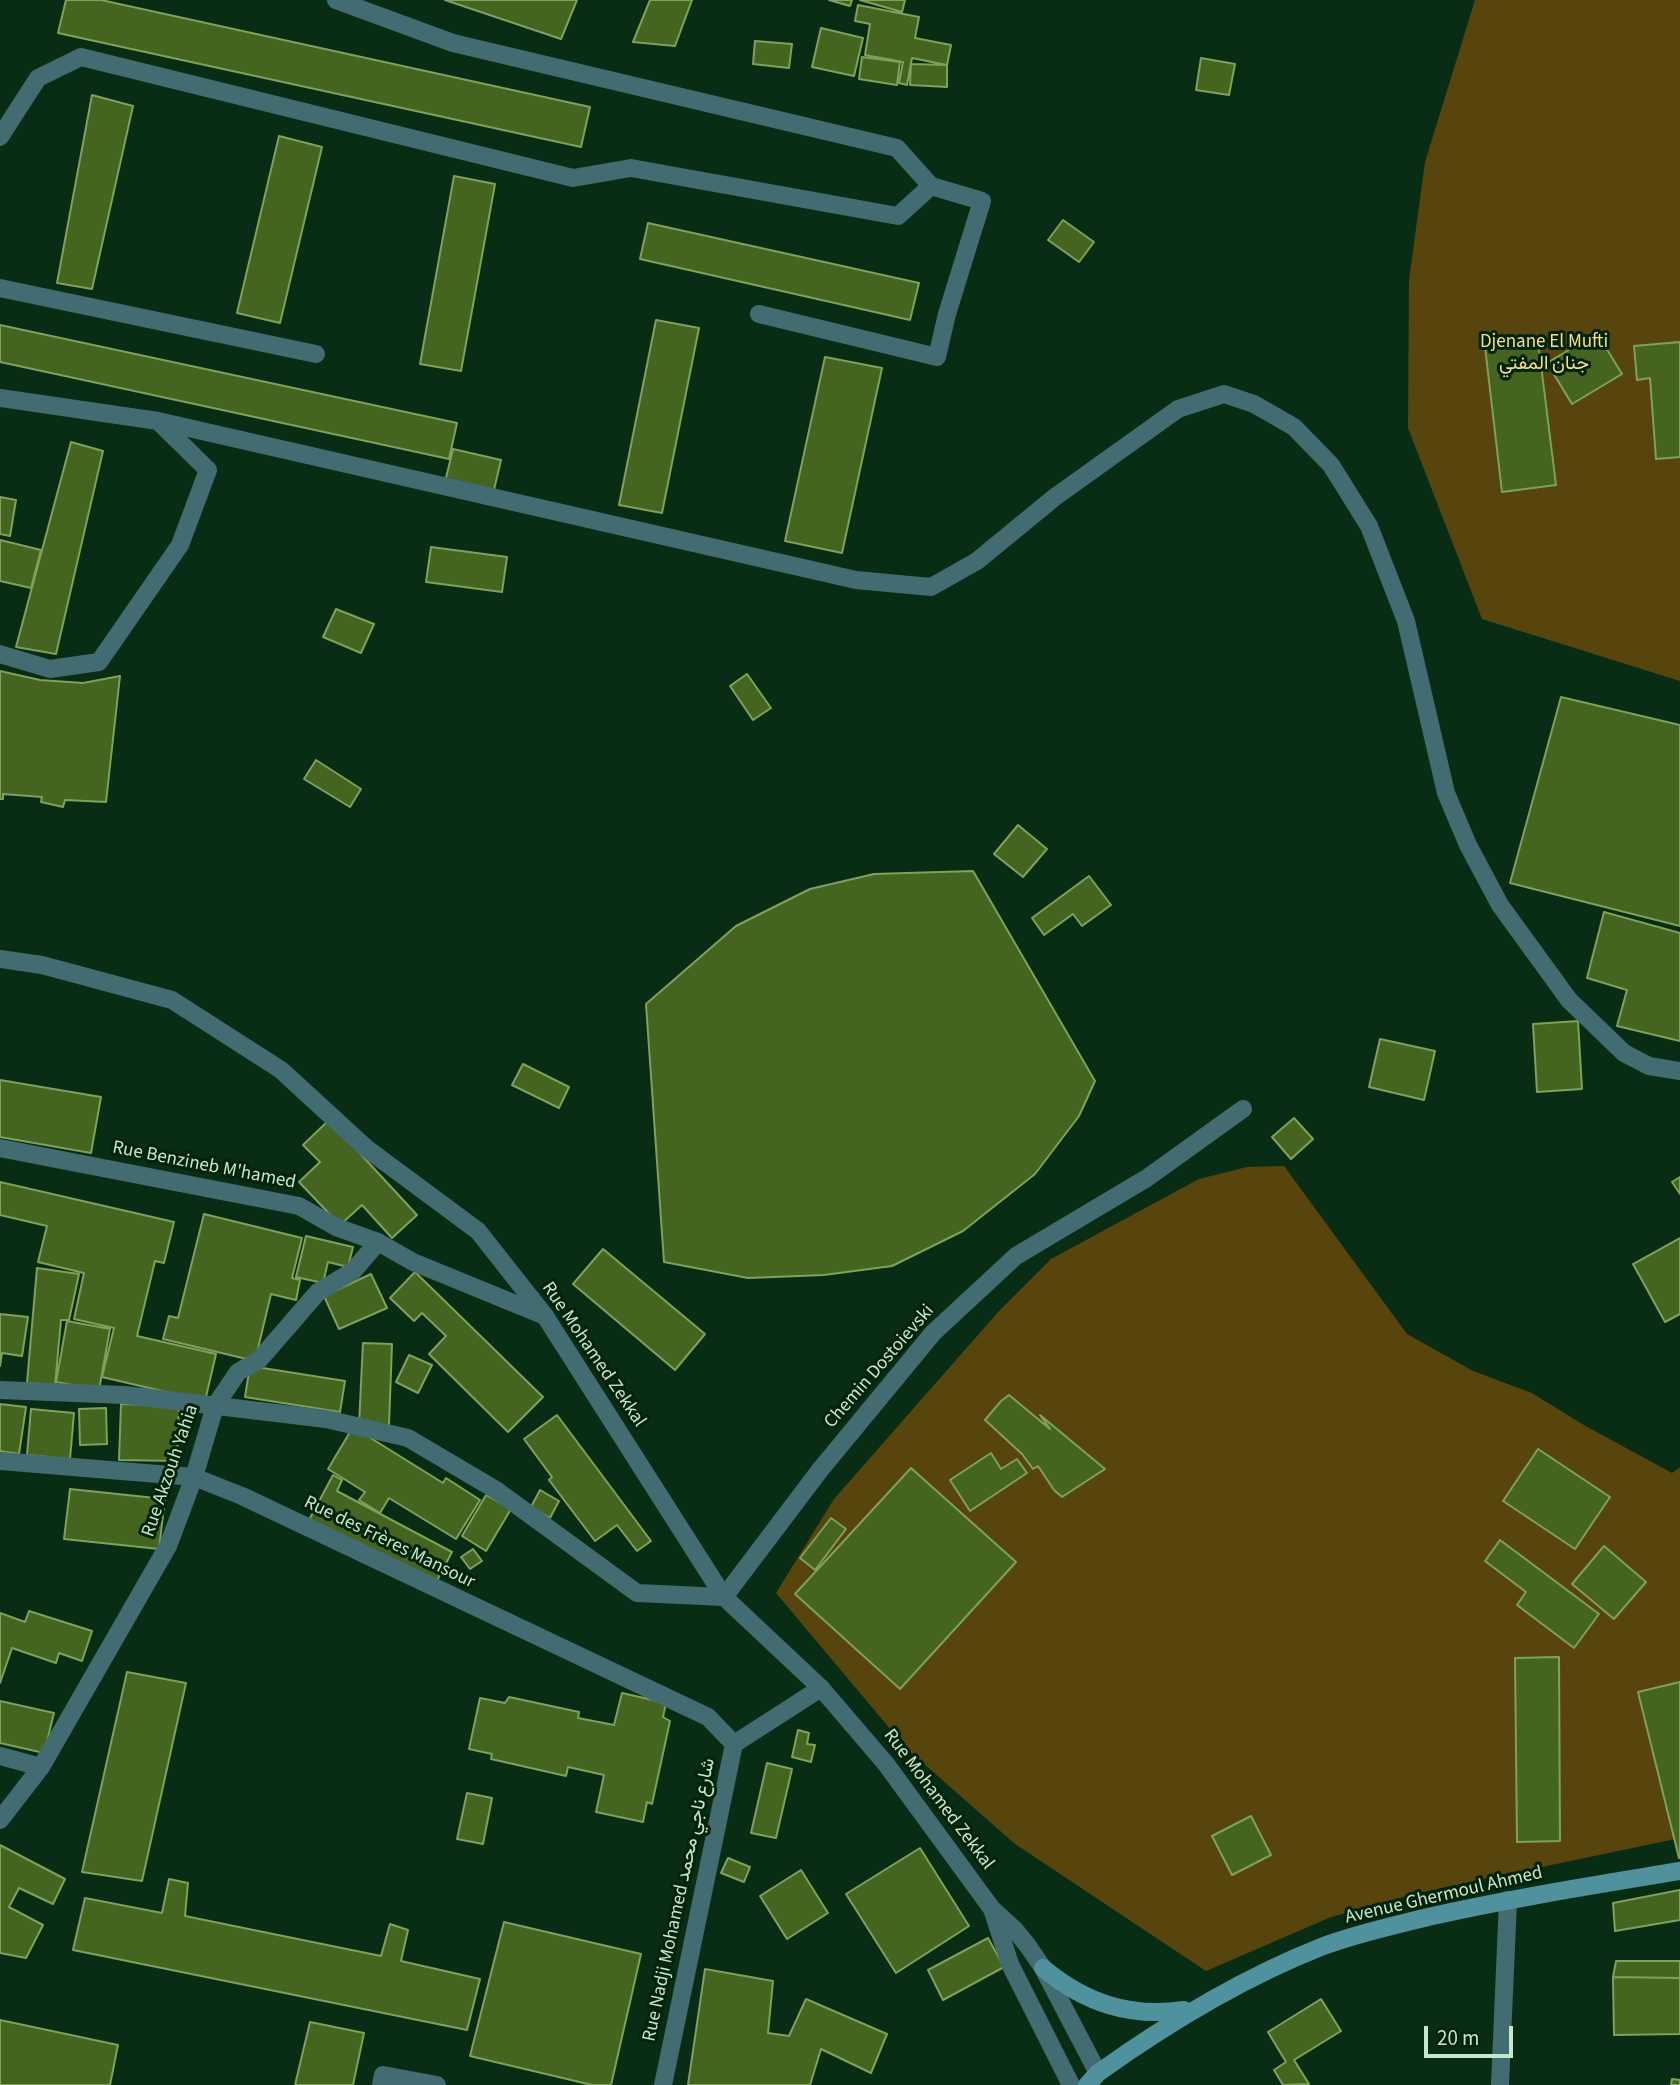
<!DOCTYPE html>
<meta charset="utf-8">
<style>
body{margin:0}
#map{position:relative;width:1680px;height:2085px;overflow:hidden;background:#092d14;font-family:"Source Sans 3",sans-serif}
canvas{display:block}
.scale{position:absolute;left:1424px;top:2026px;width:89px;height:32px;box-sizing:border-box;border:4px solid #c6e7cb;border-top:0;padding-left:9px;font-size:21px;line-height:24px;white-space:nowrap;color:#c6e7cb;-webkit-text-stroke:5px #00230a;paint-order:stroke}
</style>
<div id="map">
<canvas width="1680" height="2085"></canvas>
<div class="scale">20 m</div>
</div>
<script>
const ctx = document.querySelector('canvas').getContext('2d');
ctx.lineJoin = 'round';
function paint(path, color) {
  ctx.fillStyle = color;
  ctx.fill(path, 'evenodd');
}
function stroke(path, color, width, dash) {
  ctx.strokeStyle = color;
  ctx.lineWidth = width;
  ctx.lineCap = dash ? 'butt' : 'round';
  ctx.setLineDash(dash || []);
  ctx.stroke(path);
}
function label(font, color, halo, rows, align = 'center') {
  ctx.font = font + ' "Source Sans 3",Vazirmatn,sans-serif';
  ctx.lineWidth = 6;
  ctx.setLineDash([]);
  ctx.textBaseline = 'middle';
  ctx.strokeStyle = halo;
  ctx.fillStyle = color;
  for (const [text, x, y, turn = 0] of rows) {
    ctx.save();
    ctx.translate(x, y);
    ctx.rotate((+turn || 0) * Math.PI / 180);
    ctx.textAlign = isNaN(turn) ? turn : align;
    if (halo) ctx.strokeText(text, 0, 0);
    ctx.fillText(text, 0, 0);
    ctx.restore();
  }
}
paint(new Path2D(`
 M1475 0H1680V681L1482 619 1408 428 1409 280 1425 162Z
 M1284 1166 1407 1334 1473 1371 1532 1393 1582 1424 1672 1473 1680 1467V1838L1418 1893 1331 1917 1206 1971 1015 1844 907 1749 776 1593 834 1499 999 1311 1051 1259 1199 1179 1247 1167Z`), '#57450d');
const building = new Path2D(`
 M66 0H101L590 107 581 147 58 33Z
 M445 0H577L561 39Z
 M650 0H692L675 46 633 42Z
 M829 0H852L850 6Z
 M860 0H905L902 12Z
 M858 5 919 17 915 38 951 45 947 65 912 58 907 85 899 83 903 62 865 55 870 24 855 21Z
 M821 28 863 38 854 76 812 67Z
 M755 41 792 44 789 68 753 64Z
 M862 57 900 62 897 85 859 79Z
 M1201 58 1235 64 1229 95 1196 90Z
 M911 64 947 65V87L910 85Z
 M92 95 133 106 92 289 57 283Z
 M279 136 322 147 280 323 237 313Z
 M454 176 495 184 461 371 420 364Z
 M1063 220 1094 242 1079 262 1048 240Z
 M648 223 919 283 910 320 640 259Z
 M656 320 699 328 662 513 619 505Z
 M0 325 457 423 449 459 0 362Z
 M1597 333 1622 374 1572 404 1547 363Z
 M1538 341 1556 485 1502 492 1485 347Z
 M1680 342V457L1656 459 1650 378 1637 380 1634 346Z
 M825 357 882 368 842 553 785 541Z
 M71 442 103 451 56 654 16 647Z
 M453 449 501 460 493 494 445 482Z
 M0 497 16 500 10 536 0 534Z
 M0 540 41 550 31 588 0 581Z
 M431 547 507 557 502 592 426 582Z
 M336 609 374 624 361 653 323 637Z
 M0 671 40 680 83 683 120 676 106 802 65 800 63 807 41 802 42 797 3 794V799H0Z
 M747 674 771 708 753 720 730 686Z
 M1561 697 1680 725V926L1510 883Z
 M316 760 361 789 350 807 304 779Z
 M1018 825 1047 849 1023 877 994 854Z
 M973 871 1095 1081 1079 1116 1035 1174 963 1231 892 1266 824 1275 748 1278 664 1262 646 1004 736 926 810 889 874 874Z
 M1089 876 1111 905 1082 926 1073 914 1044 935 1032 918Z
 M1604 912 1680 933V1041L1617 1026 1627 990 1587 978Z
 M1578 1021 1582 1089 1537 1092 1533 1024Z
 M1380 1039 1435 1051 1424 1100 1369 1087Z
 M523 1064 569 1087 559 1108 512 1085Z
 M0 1080 101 1097 91 1153 0 1137Z
 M1294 1118 1313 1139 1291 1159 1272 1137Z
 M329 1120 417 1215 392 1238 362 1205 340 1225 299 1182 320 1162 303 1145Z
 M1680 1177V1194L1672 1182Z
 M0 1182 174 1222 164 1263 155 1261 137 1336 216 1354 205 1401 102 1377 114 1328 74 1319 84 1273 38 1262 47 1226 0 1215Z
 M204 1214 302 1238 292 1278 300 1280 296 1300 271 1294 255 1361 163 1339 169 1316 178 1318Z
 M306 1236 353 1247 348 1267 328 1262 323 1283 296 1277Z
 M1680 1238V1314L1665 1322 1633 1264Z
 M603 1249 705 1334 675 1370 573 1284Z
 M37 1268 79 1274 69 1320H61L55 1385 27 1383Z
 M415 1272 543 1397 508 1432 429 1354 446 1336 422 1313 414 1321 390 1298Z
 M371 1274 387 1308 339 1329 324 1296Z
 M0 1314 28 1317 22 1356 2 1353 0 1366Z
 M67 1321 110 1329 99 1390 56 1382Z
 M363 1343 392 1344 389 1425H359Z
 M409 1355 432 1365 418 1393 396 1382Z
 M250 1366 345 1381 340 1412 245 1397Z
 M1009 1395 1050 1429 1040 1415 1105 1469 1062 1497 1054 1490 1038 1466 1033 1469 1022 1454 985 1420 1001 1401Z
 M0 1404 26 1407 19 1454 0 1451Z
 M121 1404 179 1406 177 1461 119 1460Z
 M106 1408 107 1444 80 1445 79 1409Z
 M31 1409 74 1413 70 1459 27 1455Z
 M557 1415 651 1541 637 1551 617 1525 595 1541 549 1480 552 1477 524 1439Z
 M353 1427 443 1483 446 1478 480 1500 456 1539 389 1498 380 1513 359 1500 365 1492 328 1469Z
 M1538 1449 1610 1497 1575 1549 1503 1501Z
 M991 1453 1001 1469 1017 1459 1027 1473 970 1511 950 1480Z
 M911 1468 1016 1562 900 1689 795 1594Z
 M333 1475 342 1480 337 1491 452 1552 434 1586 309 1520Z
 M70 1489 165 1499 159 1549 64 1539Z
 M540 1490 559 1501 550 1518 531 1507Z
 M486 1495 511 1509 486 1551 462 1536Z
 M831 1518 846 1529 815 1570 800 1558Z
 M1500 1540 1599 1614 1574 1648 1517 1605 1526 1592 1485 1561Z
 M1604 1546 1646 1582 1614 1619 1572 1584Z
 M473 1549 482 1561 470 1569 461 1557Z
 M29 1611 92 1631 82 1661 59 1653 56 1663 12 1648 0 1683V1613L25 1622Z
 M1559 1657 1560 1841 1517 1842 1515 1658Z
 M127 1672 186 1683 142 1881 82 1872Z
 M1680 1682V1857L1679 1858 1638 1692Z
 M622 1693 666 1703 663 1717 670 1721 652 1804 647 1802 643 1822 596 1812 604 1775 568 1767 566 1776 491 1759 492 1754 469 1749 480 1698 505 1703 509 1697 579 1712 578 1718 614 1725Z
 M0 1701 54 1713 44 1753 0 1743Z
 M798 1730 809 1733 807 1744 815 1745 811 1762 792 1757Z
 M767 1763 792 1769 776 1838 751 1833Z
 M467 1793 492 1798 483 1844 457 1839Z
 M1251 1816 1271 1855 1232 1875 1212 1836Z
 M0 1845 65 1879 53 1904 19 1888 9 1907 43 1925 26 1958 0 1953Z
 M920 1848 969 1926 896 1973 846 1894Z
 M728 1858 750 1867 744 1882 721 1873Z
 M801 1870 828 1913 787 1939 760 1896Z
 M169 1879 188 1883 185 1916 381 1956 390 1924 408 1930 401 1961 480 1979 467 2030 73 1950 85 1898 162 1913Z
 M1680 1890V1920L1615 1931 1613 1903Z
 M504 1922 641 1954 611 2085H592L470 2056Z
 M988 1938 1004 1967 943 2000 928 1970Z
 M1616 1961H1680V1978L1613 1977Z
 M705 1969 773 1981 768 2033 789 2036 806 1999 887 2034 871 2073 821 2049 810 2085H688Z
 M1613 1977 1680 1978V2034L1614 2035Z
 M1321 1999 1341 2031 1294 2060 1309 2084 1283 2085 1274 2070 1286 2062 1268 2032Z
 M0 2020 118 2045 110 2085H0Z
 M310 2022 364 2033 353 2085H295Z
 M1672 2079 1680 2080V2085H1671Z`);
paint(building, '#45641f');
stroke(building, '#7fa15c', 2);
stroke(new Path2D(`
 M0 137 38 78 81 57 573 178 631 168 898 216 931 186 897 148 453 43 336 0
 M0 288 316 354
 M759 314 937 357 947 314 982 201 931 186
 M0 398 158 421 208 470 180 545 99 662 50 669 0 654
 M158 421 856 580 931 587 977 561 1055 497 1178 409 1224 394 1254 404 1294 427 1331 465 1369 526 1406 621 1446 793 1468 845 1500 905 1569 1000 1624 1053 1649 1066 1680 1071
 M0 1148 299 1206 336 1227 378 1242 413 1262 545 1316
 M0 1390 125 1395 326 1419 408 1438 496 1490 637 1593 724 1597 820 1470 933 1333 1016 1256 1147 1178 1243 1109
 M0 1461 194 1477 242 1496 708 1717 734 1744
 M0 1756 41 1767
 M0 1820 41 1767 168 1546 194 1477 215 1406 238 1372 259 1360 318 1292 353 1271 378 1242
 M381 2085 383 2075 437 2085
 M663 2085 734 1744 821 1688
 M1500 2085 1508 1900`), '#436b72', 18);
stroke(new Path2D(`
 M0 959 42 965 172 1000 281 1070 366 1148 478 1231 545 1316 724 1597 821 1688 886 1764 992 1909 1015 1930 1028 1946 1043 1968 1098 2073
 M992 1909 1010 1964 1071 2085`), '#436b72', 18);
stroke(new Path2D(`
 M1043 1968C1085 2003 1130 2018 1184 2010
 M1087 2085 1098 2073C1168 2023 1240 1979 1321 1947 1355 1934 1392 1926 1428 1917 1512 1898 1596 1885 1680 1871`), '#4f929d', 18);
label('19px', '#fbdc88', '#00230a', [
 ["Djenane El Mufti",1544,343],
 ["جنان المفتي",1544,365]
]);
label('19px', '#c6e7cb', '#00230a', [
 ["Rue Benzineb M'hamed",204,1166,11],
 ["Rue Mohamed Zekkal",593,1355,56],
 ["Chemin Dostoievski",880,1367,-49],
 ["Rue Akzouh Yahia",171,1471,-71],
 ["Rue des Frères Mansour",389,1543,26],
 ["Rue Mohamed Zekkal",938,1800,53],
 ["Avenue Ghermoul Ahmed",1444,1896,-13],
 ["Rue Nadji Mohamed شارع ناجي محمد",680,1900,-78]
]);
</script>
